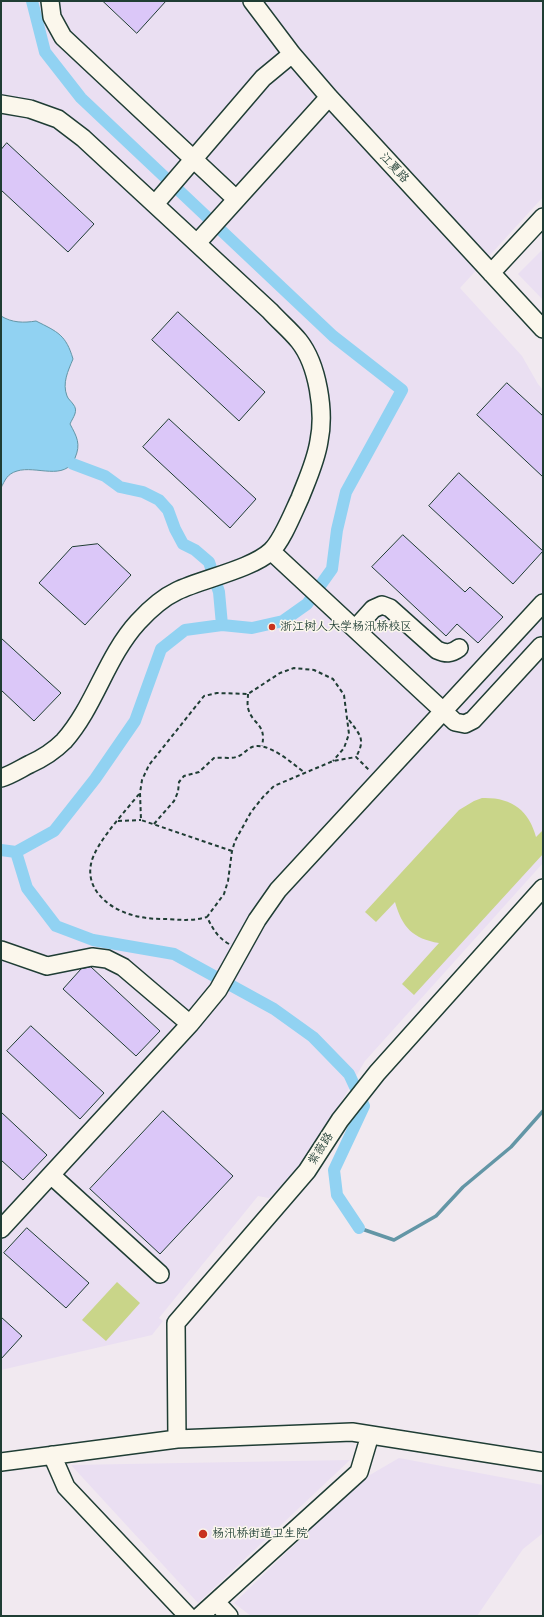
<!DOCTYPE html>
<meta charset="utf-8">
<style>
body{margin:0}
#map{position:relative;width:544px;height:1617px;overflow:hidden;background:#f1e9f0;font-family:Pangolin,sans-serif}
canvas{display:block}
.frame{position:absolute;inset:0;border:2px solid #1f3d34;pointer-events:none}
</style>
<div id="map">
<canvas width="544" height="1617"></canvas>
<div class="frame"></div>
</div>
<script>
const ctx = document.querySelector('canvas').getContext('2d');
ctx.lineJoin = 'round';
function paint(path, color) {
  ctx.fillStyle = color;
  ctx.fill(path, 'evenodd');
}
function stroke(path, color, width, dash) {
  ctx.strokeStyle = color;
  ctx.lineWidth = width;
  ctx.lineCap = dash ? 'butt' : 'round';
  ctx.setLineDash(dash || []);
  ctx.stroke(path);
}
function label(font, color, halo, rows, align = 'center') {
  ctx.font = font + ' Pangolin,"LXGW WenKai TC",sans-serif';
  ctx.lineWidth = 3;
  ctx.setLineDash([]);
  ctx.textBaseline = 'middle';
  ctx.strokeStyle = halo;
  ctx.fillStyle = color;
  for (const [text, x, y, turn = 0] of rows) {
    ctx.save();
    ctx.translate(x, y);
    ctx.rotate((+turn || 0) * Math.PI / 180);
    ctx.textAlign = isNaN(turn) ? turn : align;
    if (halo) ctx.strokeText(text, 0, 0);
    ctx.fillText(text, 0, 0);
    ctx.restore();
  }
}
paint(new Path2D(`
 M1 1H543V197L460 288 522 356 538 384 543 390V863L365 1061 309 1157 269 1198 258 1196 159 1318 163 1321 152 1335 1 1370Z
 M543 249V300L518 274Z
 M399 1458 543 1485V1533L523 1549 477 1616H251L234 1603 363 1479Z
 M350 1460 198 1603 71 1465Z`), '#eadff2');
paint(new Path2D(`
 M482 798C511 797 529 810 536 837L543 830V854L414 995 402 984 439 943C413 939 402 927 395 902L376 922 365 912 459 810 474 801Z
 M117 1282 140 1303 106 1341 82 1320Z`), '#c9d589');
const water = new Path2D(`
 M1 316C12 323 24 323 36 321 58 332 66 335 73 359 68 371 62 383 67 396 68 399 71 401 73 404 79 411 73 417 70 424 77 437 81 444 75 458 65 482 36 465 17 471 7 474 5 480 1 488Z`);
paint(water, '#91d2f2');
stroke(water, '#6396a6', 1);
stroke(new Path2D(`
 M359 1228 394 1240 436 1216 463 1187 511 1147 543 1111`), '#6396a6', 3.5);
stroke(new Path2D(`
 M73 464 105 476 120 487 143 492 159 500 168 510 175 529 183 544 195 550 209 562 219 592 222 625
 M1 850 16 852 54 831 95 779 135 721 161 649 185 630 222 625 252 628 283 621 307 604 332 569 337 530 346 492 402 390 333 336 81 98 45 52 32 1
 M16 852 27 888 56 926 93 940 174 954 274 1009 313 1037 349 1074 364 1106 334 1170 337 1195 359 1228`), '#91d2f2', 12);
const building = new Path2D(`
 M103 1H166L137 33Z
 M7 143 94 224 68 252 1 190V150Z
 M178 312 265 392 239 421 152 340Z
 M507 383 543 416V477L477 415Z
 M169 419 256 499 230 528 143 447Z
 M459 473 543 551 513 584 429 506Z
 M403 535 465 592 470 587 503 617 478 643 457 624 446 636 372 567Z
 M98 544 131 575 85 625 39 583 72 547Z
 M1 638 61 693 34 721 1 690Z
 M91 967 160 1031 136 1056 63 989 81 969Z
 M31 1026 104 1093 80 1119 7 1051Z
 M163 1111 233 1176 160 1254 90 1189Z
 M1 1112 47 1155 23 1180 1 1160Z
 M27 1228 89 1283 66 1308 4 1253Z
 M1 1317 22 1336 1 1359Z`);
paint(building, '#dbc7f8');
stroke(building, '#1f3d34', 1);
const minor = new Path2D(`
 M50 1 52 17 63 37 236 199
 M252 1 292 54 329 97 543 329
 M1 104 30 109 58 119 83 138 270 311C279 321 290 330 299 341 318 365 325 412 319 441 316 461 307 480 300 498 293 513 282 541 271 551 252 569 202 579 177 591 162 598 149 610 138 622 106 657 95 706 64 741 55 750 41 759 30 764 20 769 11 775 1 778
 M155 204 263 78 292 54
 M197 243 329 97
 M491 273 543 217
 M271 551 455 722 465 724 473 720 541 646
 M355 629 373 609 382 605 390 608 437 650C446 654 451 654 459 648
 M1 950 47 966 92 957 107 959 123 967 190 1024
 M51 1175 160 1274
 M1 1229 190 1024 218 990 257 920 278 890 543 603
 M177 1439 176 1323 307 1171 340 1120 377 1073 543 888
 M52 1455 66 1487 188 1616
 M1 1462 177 1439 352 1432 543 1462
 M216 1602 229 1616
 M200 1616 359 1472 370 1435`);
stroke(minor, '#1f3d34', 20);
stroke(new Path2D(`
 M248 694C248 698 247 704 248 708 252 725 267 723 262 746
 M349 720C360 735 366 739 356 757
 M139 794C125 812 95 843 91 864 85 893 115 913 141 917 150 919 159 919 168 919 182 920 194 921 207 917
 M118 821 141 820
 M154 824 174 801 178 792 179 782 184 776 199 772 214 758C221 757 230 759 236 757 242 756 247 749 252 747 268 741 293 764 305 773
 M232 851 141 820 140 793 142 780 149 765 204 696 217 693 248 694 280 673 294 668 314 670 333 679 344 695 349 734 344 748 333 761
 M229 944C217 937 213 929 207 917L224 894 228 881 232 851 235 841 251 812 263 797 274 786 333 761 356 757 370 771`), '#1f3d34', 2, [4, 3]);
stroke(minor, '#fbf7ec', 17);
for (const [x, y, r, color] of [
 [272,627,4,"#c8321e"],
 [203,1534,5,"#c8321e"]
]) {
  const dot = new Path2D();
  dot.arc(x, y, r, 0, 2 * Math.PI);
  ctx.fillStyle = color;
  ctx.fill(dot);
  stroke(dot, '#fbf7ec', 1.5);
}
label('12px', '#1f3d34', '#fbf7ec', [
 ["江夏路",394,168,47],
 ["紫薇路",321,1149,-57]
]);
label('12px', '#1f3d34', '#fbf7ec', [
 ["浙江树人大学杨汛桥校区",280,627],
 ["杨汛桥街道卫生院",212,1534]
], 'left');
</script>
